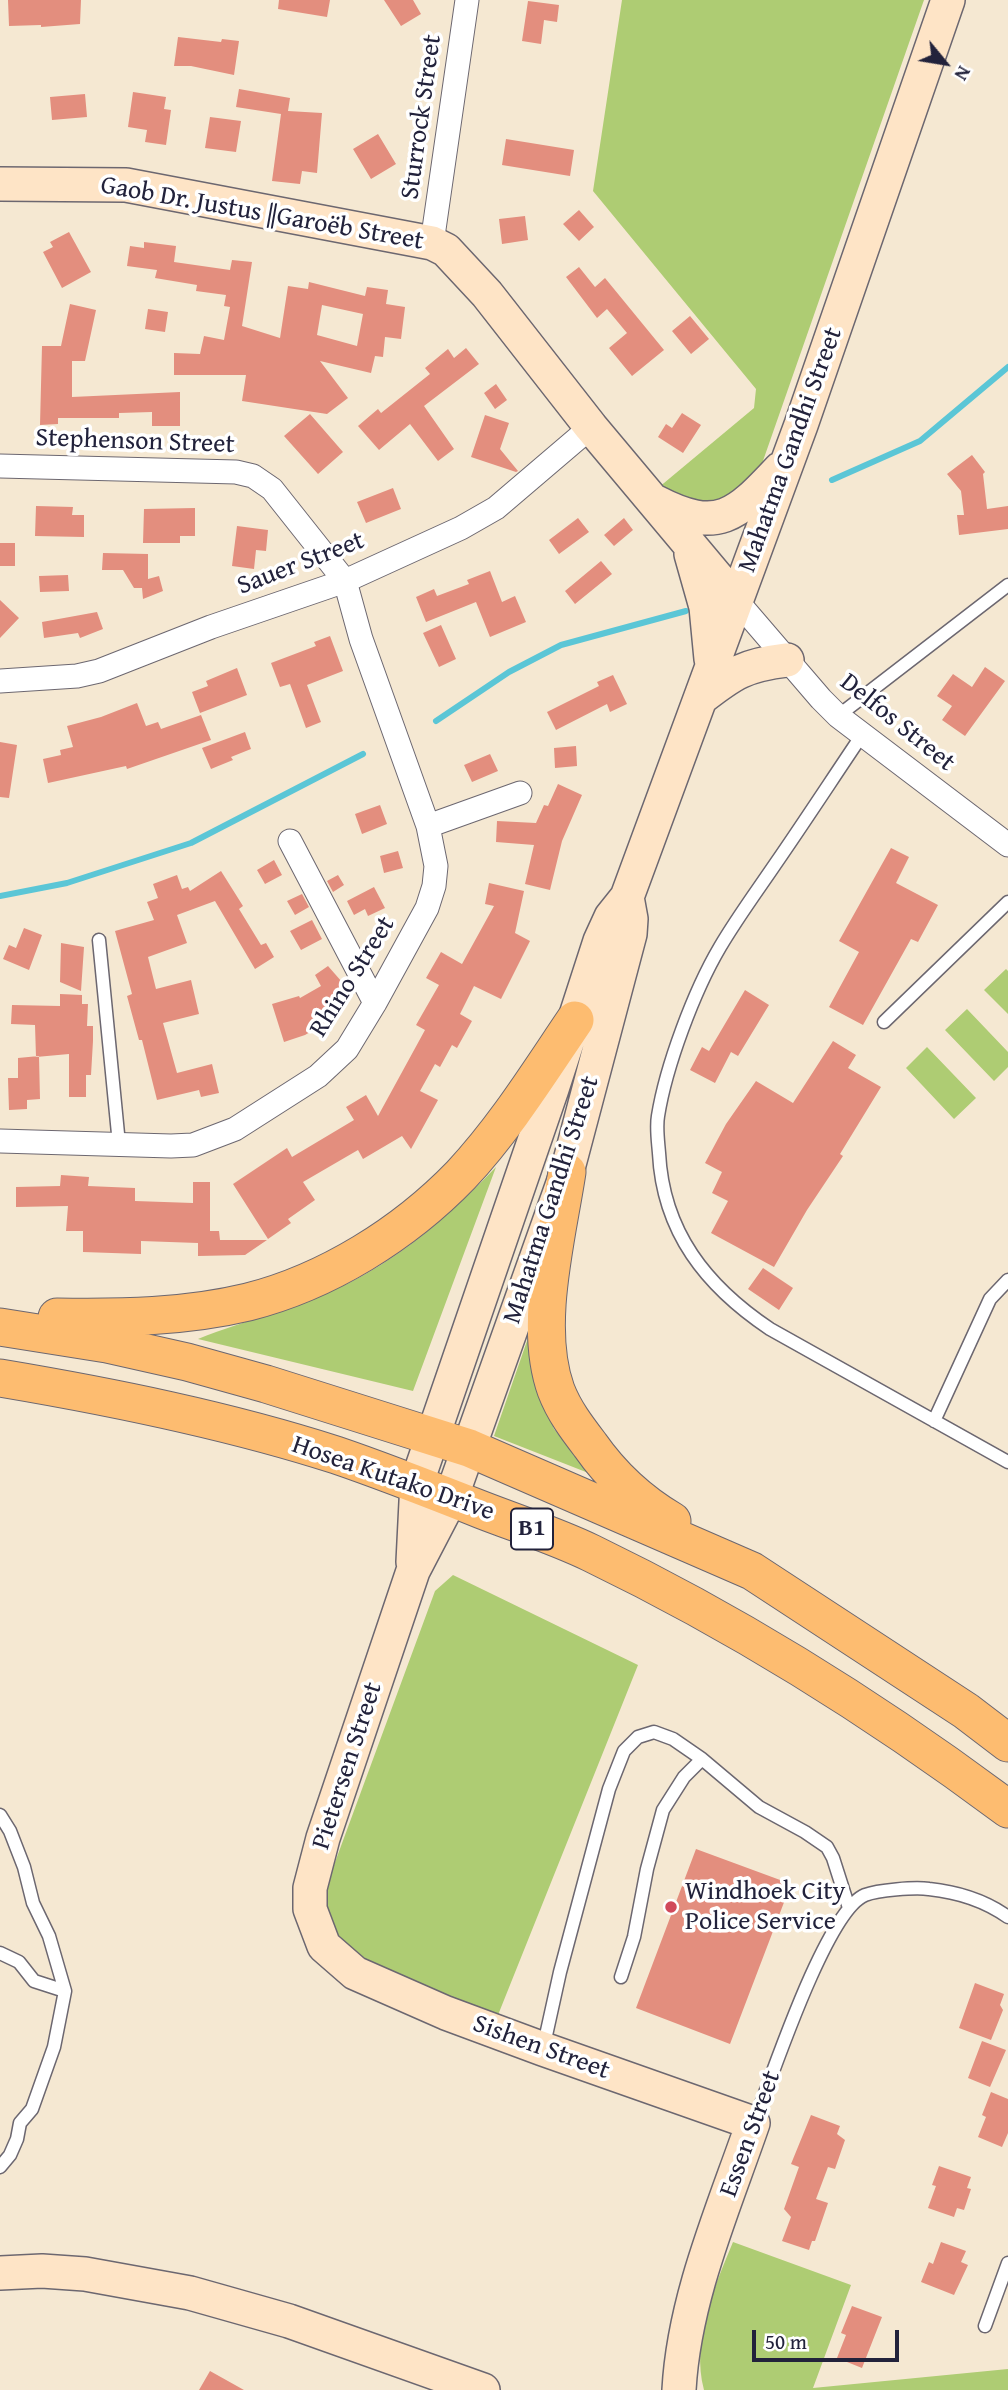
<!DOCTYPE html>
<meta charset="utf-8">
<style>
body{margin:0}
#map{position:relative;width:1008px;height:2390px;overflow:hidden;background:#f5e8d2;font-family:"Gentium Book Plus",serif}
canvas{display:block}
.north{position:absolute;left:910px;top:28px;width:70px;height:70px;-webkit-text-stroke:5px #fff;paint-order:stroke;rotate:120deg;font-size:19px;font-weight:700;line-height:28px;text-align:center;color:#22223b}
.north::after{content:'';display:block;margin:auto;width:24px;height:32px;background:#22223b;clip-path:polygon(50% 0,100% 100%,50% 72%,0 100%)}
.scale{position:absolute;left:752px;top:2330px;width:147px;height:32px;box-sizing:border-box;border:4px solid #22223b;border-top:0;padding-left:9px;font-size:21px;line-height:24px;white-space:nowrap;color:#22223b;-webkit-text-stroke:5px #fff;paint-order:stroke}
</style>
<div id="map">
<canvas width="1008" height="2390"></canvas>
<div class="north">N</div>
<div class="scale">50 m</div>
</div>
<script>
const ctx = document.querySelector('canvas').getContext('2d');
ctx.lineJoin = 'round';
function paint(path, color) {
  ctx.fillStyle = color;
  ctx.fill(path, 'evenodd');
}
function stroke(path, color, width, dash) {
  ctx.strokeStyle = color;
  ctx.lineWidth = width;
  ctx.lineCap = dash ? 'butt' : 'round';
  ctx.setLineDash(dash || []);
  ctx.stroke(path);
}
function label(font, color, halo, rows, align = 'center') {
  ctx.font = font + ' "Gentium Book Plus",serif';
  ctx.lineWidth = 7;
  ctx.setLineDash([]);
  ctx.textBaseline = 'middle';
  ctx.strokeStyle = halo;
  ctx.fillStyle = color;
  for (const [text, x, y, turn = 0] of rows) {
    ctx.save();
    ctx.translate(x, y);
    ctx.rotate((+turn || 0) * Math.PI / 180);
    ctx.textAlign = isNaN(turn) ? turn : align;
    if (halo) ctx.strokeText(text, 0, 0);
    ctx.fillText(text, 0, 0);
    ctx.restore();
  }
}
paint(new Path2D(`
 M622 0H924L757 478 709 511 658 488 754 408 756 389 593 191Z
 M1006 969 1008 971V1014L984 990Z
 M967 1009 1008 1052V1067L994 1081 945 1030Z
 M927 1047 976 1098 954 1119 906 1068Z
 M496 1167 413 1391 198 1339C248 1319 301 1307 349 1283 406 1254 452 1213 496 1167Z
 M528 1338 542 1396 554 1429 591 1474 494 1436Z
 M453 1575 638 1665 498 2015 363 1965 333 1934 326 1910V1892L334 1865 435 1591Z
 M733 2242 851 2285 813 2388 1008 2369V2390H704C691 2340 714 2288 733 2242Z`), '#aecc73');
stroke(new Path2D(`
 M832 480 920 441 1008 367
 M436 721 509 672 561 645 686 611
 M0 896 67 883 191 843 363 754`), '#5bc6d6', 6);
paint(new Path2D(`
 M8 0H81L80 24 41 27V25L9 26Z
 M279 0H330L327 17 278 9Z
 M384 0H413L421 14 401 26Z
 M528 1 559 5 557 22 544 20 541 44 522 41Z
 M178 37 221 42 222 39 239 41 234 75 191 66H174Z
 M239 89 290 98 288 111 322 113 317 173 302 171 300 184 272 181 281 114 236 107Z
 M133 92 166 97 164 109 171 110 166 145 145 142 147 130 128 127Z
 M85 94 87 117 52 120 50 97Z
 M210 117 241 121 236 152 205 148Z
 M378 134 396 164 371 179 353 149Z
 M506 139 574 150 570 176 502 165Z
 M579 210 594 227 579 241 563 224Z
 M525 216 528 240 502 244 499 219Z
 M69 232 91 272 62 288 43 252 53 247 50 242Z
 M144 242 176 246 174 262 230 270 232 260 252 262 242 326 280 338 288 286 308 289 309 282 365 296 367 287 388 290 386 304 405 307 401 339 385 337 383 357 375 356 371 373 320 361 348 398 327 414 242 401 246 375H174V353L200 354 204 336 224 340 230 307 224 306 226 295 196 291 197 285 155 278 157 270 127 266 130 246 144 248ZM322 305 363 314 357 346 317 335Z
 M579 267 595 287 605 278 664 350 632 376 609 348 627 333 607 309 597 318 566 277Z
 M70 304 96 310 85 361H72V397L180 392V426H152V412L119 413V418H58V424L40 425 42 346H61Z
 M148 309 168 312 165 332 145 329Z
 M690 316 709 339 691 354 672 331Z
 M466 348 479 364 424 406 454 449 438 461 410 424 379 450 358 426 378 409 381 413 430 374 425 368 448 349 454 358Z
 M496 384 507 400 495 409 484 393Z
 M682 413 701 425 683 453 658 437 666 424 672 428Z
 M310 414 343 452 318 474 284 436Z
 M485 415 509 423 500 449 518 471 516 472 471 457Z
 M972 455 985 472 983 474 987 509 1008 506V529L959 535 957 515H964L961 491 947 474Z
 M393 488 401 509 366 523 357 502Z
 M36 506 73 507 72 515H84V537L35 536Z
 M195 508V536H180V543H143L144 509Z
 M578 518 589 532 559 554 549 540Z
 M624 518 633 530 614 546 604 535Z
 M237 526 268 530 266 551 256 550 254 569 232 566Z
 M0 543H15V566H0Z
 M103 553 148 554V579L159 576 163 591 143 599 142 588H134L123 570H102Z
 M601 561 612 574 575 604 565 591Z
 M490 571 502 602 515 596 526 622 490 637 476 602 426 622 416 597 434 589 437 596 469 584 467 580Z
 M68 575 69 591 40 592 39 576Z
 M0 600 19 618 0 638Z
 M97 612 103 629 80 638 78 633 44 638 42 622Z
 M441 625 456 659 439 667 423 633Z
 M330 636 343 671 307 685 321 722 306 728 290 684 280 687 271 663 316 646 314 642Z
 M985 667 1005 681 965 736 942 720 952 706 937 696 953 674 972 687Z
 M237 668 247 695 200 713 192 692 208 686 206 681Z
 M613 675 627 704 610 712 607 704 556 730 547 712 599 686 597 682Z
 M137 703 146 726 158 722 161 729 201 715 211 740 127 769 126 766 48 783 43 759 61 755 60 750 73 747 67 726 101 717Z
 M245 732 251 749 231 757 233 760 211 769 202 748Z
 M0 742 17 745 9 798 0 797Z
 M576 746 577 766 555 768 554 748Z
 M490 754 498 771 472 782 464 765Z
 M558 784 582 795 562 841 550 890 525 884 534 845 496 842 497 821 536 823 544 805 548 806Z
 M380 805 387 824 362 834 355 814Z
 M891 848 909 857 896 883 938 905 918 942 911 939 863 1025 829 1007 859 952 839 941Z
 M398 851 403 868 384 873 380 856Z
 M274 860 282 875 265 884 257 870Z
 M221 871 243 906 239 909 261 945 266 943 274 957 255 969 215 901 177 915 187 943 148 957 156 989 191 980 199 1014 163 1023 177 1073 212 1064 219 1093 201 1097 199 1090 157 1100 142 1040H139L127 996 132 994 115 931 154 920 147 902 158 898 153 884 177 875 182 889 188 887 190 891Z
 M338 875 344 885 333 892 327 881Z
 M489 883 524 891 515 933 530 941 501 999 474 986 460 1014 472 1021 457 1048 452 1045 440 1067 435 1064 420 1091 438 1100 411 1149 402 1136 363 1159 358 1150 303 1182 315 1200 288 1219 291 1223 268 1239 233 1184 287 1148 292 1157 354 1120 346 1107 366 1095 378 1116 425 1030 416 1025 439 985 426 978 441 952 462 964 494 906 485 904Z
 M374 887 385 908 368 916 365 909 354 915 347 901Z
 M302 894 309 907 295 915 287 901Z
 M312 920 322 939 301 950 290 931Z
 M24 928 42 935 29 970 3 959 9 945 16 948Z
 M61 943 84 947 81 991 60 982Z
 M328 966 349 990 343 1000 332 1007 337 1016 305 1035 284 1042 272 1004 299 996 300 998 321 986 315 975Z
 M745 990 769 1005 738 1056 731 1052 715 1083 690 1070 702 1047 709 1051Z
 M60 994 82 995V1004H88L87 1026H93V1041L91 1075H86V1097H69V1054L36 1057 35 1025 11 1024 12 1005 60 1006Z
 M833 1041 856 1055 848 1068 881 1087 840 1154 843 1156 807 1210 774 1267 711 1233 728 1201 712 1193 722 1172 705 1163 726 1124 756 1081 793 1103Z
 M39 1056 40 1099 27 1100V1109L9 1110 8 1078H18V1058Z
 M61 1175 89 1177 88 1186 135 1188V1201L193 1203V1182H210V1231H219L220 1240H267L245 1255 198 1256V1243L141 1241V1254L83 1252V1231H66L68 1206 16 1207V1187L60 1186Z
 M763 1268 793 1288 779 1310 748 1289Z
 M696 1849 791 1884 730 2044 636 2008Z
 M975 1983 1004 1994 1000 2005 1003 2010 991 2040 959 2028Z
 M982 2041 1006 2050 990 2087 968 2078Z
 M991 2092 1008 2099V2133L1002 2147 978 2137 986 2117 982 2115Z
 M811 2115 840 2126 837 2134 845 2140 835 2169 828 2167 816 2199 828 2203 815 2241H812L809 2250 782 2241 791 2217 784 2209 799 2167 791 2164Z
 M939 2166 971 2177 967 2188 971 2189 964 2210 957 2208 954 2217 928 2208 936 2186 932 2185Z
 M941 2242 966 2251 961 2262 968 2265 954 2295 921 2282 929 2262 933 2264Z
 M852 2306 882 2317 862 2368 837 2358 846 2335 841 2333Z
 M210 2371 244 2390H199Z`), '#e38e7e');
const lane = new Path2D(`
 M838 716 1008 585
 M862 735C833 778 805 821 776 863 757 891 737 918 720 947 694 991 666 1066 658 1116 656 1127 658 1141 659 1153 663 1232 706 1286 770 1329L1008 1462
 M99 940 119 1144
 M884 1022 1008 902
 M934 1421 990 1299 1008 1280
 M0 1815 10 1831 24 1867 33 1903 49 1936 65 1991 54 2047 32 2109 20 2123 17 2139 10 2155 0 2167
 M0 1953 19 1962 34 1981 65 1991
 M621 1977 634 1937 647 1869 663 1810 684 1777 702 1759
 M543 2049 560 1972 609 1789 624 1751 638 1737 654 1732 673 1739 702 1759 759 1807 805 1832 827 1847 833 1858 849 1908
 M754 2123C771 2079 826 1911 865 1895 878 1890 915 1887 929 1889 958 1892 984 1900 1008 1917
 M985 2326 1008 2263`);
const street = new Path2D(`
 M432 243 467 0
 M0 466 236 472 253 476 272 489 345 581 361 639 428 826 436 866 434 886 427 908 375 1003 347 1049 318 1076 235 1129 193 1145 171 1146 0 1141
 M736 600 821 699 838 716 1008 845
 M0 681 77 676 99 671 211 627 345 581 461 528 496 508 591 427
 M428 826 520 793
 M290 841 375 1003`);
const secondary = new Path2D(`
 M0 184 126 185 432 243 446 250 487 294 591 427 736 600
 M656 502C718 534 736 516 780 469
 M691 554 706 607 711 659
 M701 698C733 673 745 665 787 660
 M627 897 631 919 630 934 567 1172 451 1498 413 1571 323 1838 310 1888V1909L324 1946 355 1973 446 2013 543 2049 753 2123C723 2210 684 2298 679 2390
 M413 1562 417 1482 552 1089 600 941 611 917 627 897 801 425 948 0
 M0 2273 42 2271 85 2274 190 2293 289 2321 483 2390`);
const primary = new Path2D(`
 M567 1172C557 1238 533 1326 556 1390 564 1411 577 1428 590 1445 611 1475 640 1502 672 1521
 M57 1317C121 1318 186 1317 248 1302 327 1282 404 1234 461 1175 505 1128 539 1073 575 1020
 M0 1327 107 1344 187 1362 266 1384 469 1448 752 1571 966 1711 1008 1743
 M0 1378C113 1397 227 1420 336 1455 386 1472 434 1491 482 1510 518 1524 556 1536 591 1553 738 1624 877 1711 1008 1809`);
stroke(lane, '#6c6770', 15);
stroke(street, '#6c6770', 25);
stroke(secondary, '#6c6770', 36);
stroke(primary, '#6c6770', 39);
stroke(lane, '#fff', 12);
stroke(street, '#fff', 23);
stroke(secondary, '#fee4c6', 33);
stroke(primary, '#fdbc70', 37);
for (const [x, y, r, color] of [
 [671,1907,7,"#d1495b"]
]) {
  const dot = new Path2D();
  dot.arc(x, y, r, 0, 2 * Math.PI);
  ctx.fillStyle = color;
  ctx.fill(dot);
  stroke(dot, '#fff', 2.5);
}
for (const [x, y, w] of [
 [532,1529,42]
]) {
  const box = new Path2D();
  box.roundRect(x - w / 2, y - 20.5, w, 41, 5);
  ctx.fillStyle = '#fff';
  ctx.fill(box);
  stroke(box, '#22223b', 2);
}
label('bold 24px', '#22223b', null, [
 ["B1",532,1529]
]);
label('26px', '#22223b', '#fff', [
 ["Sturrock Street",422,117,-82],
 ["Gaob Dr. Justus ǁGaroëb Street",262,214,10],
 ["Stephenson Street",135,442,2],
 ["Mahatma Gandhi Street",791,450,-70],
 ["Sauer Street",301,564,-21],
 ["Delfos Street",897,723,39],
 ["Rhino Street",353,977,-58],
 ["Mahatma Gandhi Street",552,1200,-72],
 ["Hosea Kutako Drive",393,1479,19],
 ["Pietersen Street",348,1766,-72],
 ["Sishen Street",541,2048,20],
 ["Essen Street",751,2134,-70]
]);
label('26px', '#22223b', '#fff', [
 ["Windhoek City",685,1892],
 ["Police Service",685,1922]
], 'left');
</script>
